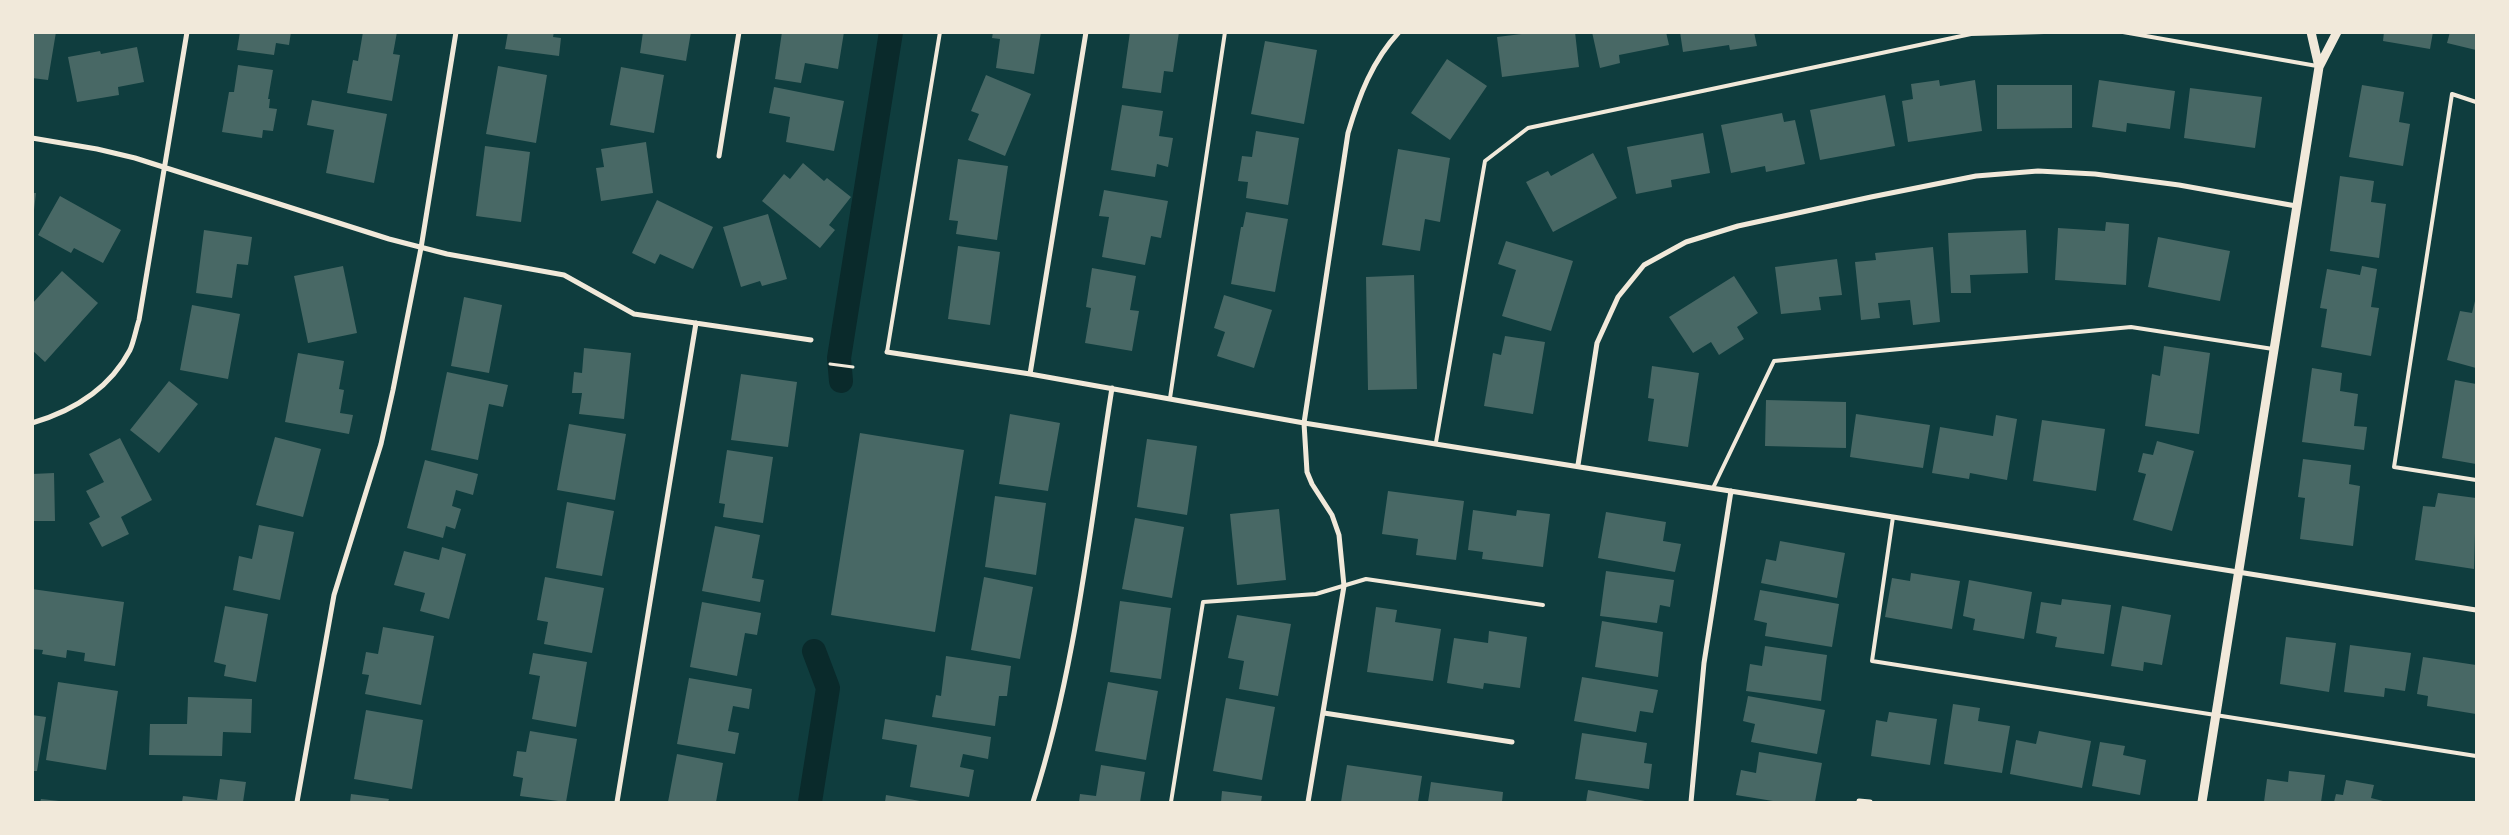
<!DOCTYPE html>
<style>
body{margin:0}
#map{position:relative;width:2509px;height:835px;overflow:hidden;background:#0f3d3e;font-family:"PT Sans",sans-serif}
canvas{display:block}
.frame{position:absolute;inset:0;border:34px solid #f1e9da;pointer-events:none}
</style>
<div id="map">
<canvas width="2509" height="835"></canvas>
<div class="frame"></div>
</div>
<script>
const ctx = document.querySelector('canvas').getContext('2d');
ctx.lineJoin = 'round';
function stroke(path, color, width, dash) {
  ctx.strokeStyle = color;
  ctx.lineWidth = width;
  ctx.lineCap = dash ? 'butt' : 'round';
  ctx.setLineDash(dash || []);
  ctx.stroke(path);
}
function paint(path, color) {
  ctx.fillStyle = color;
  ctx.fill(path, 'evenodd');
}
stroke(new Path2D(`
 M841 381 839 358 891 32
 M810 802 828 688 814 651`), '#0a2a2b', 24);
paint(new Path2D(`
 M32 32H56L48 80 32 78Z
 M240 32H291L289 45 276 43 274 55 237 50Z
 M363 32H397L393 54 400 55 392 101 347 93 353 60 358 61Z
 M508 32H554L553 37 561 38 559 56 505 49Z
 M643 32H691L686 61 640 53Z
 M782 32H844L838 69 805 63 801 83 775 79Z
 M993 32H1041L1034 74 996 68 1000 39 992 38Z
 M1130 32H1179L1173 72 1164 71 1161 93 1122 88Z
 M1538 32H1575L1579 67 1502 77 1497 37Z
 M1592 32H1666L1669 45 1619 55 1620 63 1600 68Z
 M1680 32H1754L1757 46 1730 50 1729 45 1683 52Z
 M2384 32H2433L2430 49 2383 41Z
 M2450 32H2476V50L2447 43Z
 M1265 41 1317 50 1304 124 1251 114Z
 M137 47 144 82 118 87 119 95 77 102 68 57 100 51 101 54Z
 M1447 59 1487 86 1450 140 1411 113Z
 M238 65 273 70 268 99H270L269 108 277 109 273 131 263 130 262 138 222 132 229 92H234Z
 M498 66 547 75 536 143 486 134Z
 M621 67 664 75 654 133 610 125Z
 M986 75 1031 94 1005 156 968 140 979 114 971 111Z
 M1939 80 1940 86 1975 80 1982 131 1908 142 1902 101 1913 99 1911 84Z
 M2099 80 2175 91 2170 129 2127 123 2126 132 2092 127Z
 M1997 85H2072V128L1997 129Z
 M2362 85 2404 92 2399 122 2410 124 2403 166 2349 157Z
 M774 87 844 101 834 151 786 142 790 117 769 113Z
 M2190 88 2262 97 2255 148 2184 138Z
 M1885 95 1895 146 1820 160 1810 110Z
 M312 100 387 114 374 183 326 173 334 130 307 125Z
 M1122 105 1163 111 1159 136 1173 138 1168 167 1157 164 1155 177 1111 170Z
 M1782 113 1784 122 1795 120 1805 164 1766 172 1765 166 1731 173 1721 125Z
 M1256 131 1299 138 1288 205 1246 198 1248 182 1238 181 1242 156 1252 157Z
 M1703 133 1710 173 1671 180 1672 187 1636 194 1627 147Z
 M646 142 653 193 601 201 596 168 604 167 601 149Z
 M485 146 530 152 521 222 476 216Z
 M1398 149 1450 158 1440 222 1425 219 1420 251 1382 245Z
 M1593 153 1617 198 1553 232 1526 182 1548 171 1551 176Z
 M958 159 1008 166 997 240 956 234 958 221 949 220Z
 M803 163 824 181 827 178 851 197 829 225 835 230 820 248 762 201 784 174 790 179Z
 M2340 176 2374 181 2371 202 2386 204 2379 258 2330 251Z
 M1104 190 1168 201 1161 238 1151 236 1145 265 1102 257 1109 217 1099 216Z
 M32 193H36L34 210H32Z
 M60 196 121 230 103 263 74 248 71 253 38 235Z
 M657 200 713 227 693 269 660 254 655 264 632 253Z
 M1246 212 1288 219 1275 292 1231 284 1241 227H1243Z
 M768 214 787 279 762 286 760 281 741 287 723 227Z
 M2106 222 2129 224 2126 285 2055 280 2058 228 2105 231Z
 M204 230 252 237 248 265 237 264 232 298 196 293Z
 M2026 230 2028 273 1970 275 1971 293H1951L1948 233Z
 M2158 237 2230 251 2220 301 2148 287Z
 M1506 241 1573 261 1551 331 1502 316 1516 270 1498 264Z
 M958 246 1000 252 990 325 948 319Z
 M1933 247 1940 322 1913 325 1910 300 1878 303 1880 318 1861 320 1855 262 1876 260 1875 253Z
 M1837 259 1842 295 1819 297 1821 310 1781 314 1775 267Z
 M343 266 357 333 308 343 294 276Z
 M2362 266 2377 269 2371 307 2379 308 2371 356 2321 347 2327 309 2320 308 2327 269 2360 275Z
 M1092 268 1136 276 1130 310 1139 311 1132 351 1085 343 1091 308 1086 307Z
 M62 271 98 303 45 362 32 350V304Z
 M1414 275 1417 389 1368 390 1366 277Z
 M1734 276 1758 313 1737 327 1744 339 1719 355 1711 342 1693 353 1669 317Z
 M1224 295 1272 310 1254 368 1217 356 1225 332 1214 328Z
 M464 297 502 305 489 373 451 366Z
 M2476 297V368L2447 360 2460 311 2472 313Z
 M192 305 240 314 228 379 180 370Z
 M1505 336 1545 342 1533 414 1484 406 1493 353 1501 355Z
 M2164 346 2210 353 2199 434 2145 426 2152 374 2160 376Z
 M584 348 631 353 624 419 579 414 582 393H572L574 372 582 373Z
 M298 353 344 361 339 389 344 390 340 413 353 415 349 434 285 422Z
 M1652 366 1699 373 1688 447 1648 441 1654 399 1648 398Z
 M2312 368 2342 373 2340 391 2358 394 2354 426 2367 427 2364 450 2302 442Z
 M447 372 508 385 503 407 489 404 478 460 431 450Z
 M741 374 797 382 788 447 731 440Z
 M2455 380 2476 384V464L2442 458Z
 M169 381 198 404 159 453 130 430Z
 M1766 400 1846 402V448L1765 446Z
 M1010 414 1060 423 1048 491 999 484Z
 M1856 414 1930 425 1923 468 1850 457Z
 M1996 415 2017 419 2007 480 1970 473 1969 479 1932 473 1940 427 1993 436Z
 M2042 420 2105 429 2096 491 2033 481Z
 M569 424 626 434 615 500 557 490Z
 M860 433 964 450 935 632 831 615Z
 M275 437 321 449 303 517 256 505Z
 M120 438 152 500 121 517 129 534 102 547 89 523 100 517 86 491 104 482 89 454Z
 M1147 439 1197 446 1187 515 1137 507Z
 M2157 441 2194 451 2172 531 2133 520 2146 474 2138 472 2143 453 2153 455Z
 M727 450 773 457 763 523 723 517 725 504 719 503Z
 M2303 459 2351 465 2349 484 2360 486 2353 546 2300 539 2305 498 2298 497Z
 M425 460 478 474 473 495 456 490 452 506 461 509 455 529 446 526 443 538 407 528Z
 M54 473 55 521H32V474Z
 M1388 491 1464 501 1456 560 1416 555 1418 539 1382 534Z
 M2438 493 2476 498 2474 569 2415 560 2423 506 2435 507Z
 M995 496 1046 503 1036 575 985 567Z
 M567 502 614 511 602 576 556 568Z
 M1279 509 1286 580 1237 585 1230 514Z
 M1473 510 1516 516 1517 510 1550 514 1543 567 1482 559 1483 552 1468 550Z
 M1606 512 1666 522 1663 541 1681 544 1675 572 1598 558Z
 M1135 518 1184 527 1172 598 1122 589Z
 M259 525 294 532 280 600 233 590 239 556 252 559Z
 M715 526 760 535 752 578 764 580 760 602 702 591Z
 M1780 541 1845 553 1837 598 1761 583 1766 559 1776 561Z
 M442 547 466 554 449 619 420 611 425 593 394 585 404 551 439 560Z
 M1606 571 1674 580 1670 607 1660 605 1657 623 1600 616Z
 M1911 573 1960 581 1952 629 1885 617 1892 578 1910 581Z
 M545 577 604 588 592 653 544 644 548 622 537 620Z
 M984 577 1033 587 1020 659 971 650Z
 M1969 580 2032 592 2024 639 1973 630 1975 619 1963 616Z
 M32 589 124 602 115 666 84 661 85 653 67 650 66 658 42 654 43 650 32 649Z
 M1760 590 1839 604 1832 647 1765 636 1767 623 1754 620Z
 M2062 599 2111 605 2104 654 2055 647 2057 637 2036 633 2041 602 2061 605Z
 M1120 601 1171 608 1161 679 1110 672Z
 M702 602 761 613 757 635 745 633 737 676 690 667Z
 M225 606 268 614 256 682 224 676 226 665 214 662Z
 M2122 606 2171 615 2162 665 2144 662 2143 671 2111 666Z
 M1376 607 1397 610 1395 622 1441 629 1433 681 1367 672Z
 M1237 615 1291 624 1278 696 1239 689 1244 661 1228 658Z
 M1602 621 1663 632 1658 677 1595 667Z
 M383 627 434 636 421 705 365 694 369 675 362 674 366 652 378 654Z
 M1489 631 1527 637 1520 688 1484 683 1483 689 1447 683 1454 638 1488 643Z
 M2286 637 2336 643 2329 692 2280 684Z
 M2350 645 2411 653 2405 691 2385 688 2384 697 2344 692Z
 M1765 646 1827 655 1821 701 1746 691 1750 664 1762 666Z
 M533 653 587 662 576 727 532 719 540 676 529 674Z
 M946 656 1011 666 1007 696H999L995 726 932 717 936 695 941 696Z
 M2423 657 2476 665V714L2427 706 2428 696 2417 694Z
 M1582 677 1658 690 1653 713 1640 711 1636 732 1574 721Z
 M689 678 752 689 749 709 733 706 728 731 739 733 735 754 677 744Z
 M58 682 118 691 106 770 46 760Z
 M1108 682 1158 691 1146 760 1095 751Z
 M1748 696 1825 710 1817 754 1751 742 1755 724 1743 721Z
 M188 697 252 699 251 733 223 732 222 756 149 755 150 724H187Z
 M1226 698 1275 707 1262 780 1213 771Z
 M1953 704 1980 708 1978 721 2010 726 2002 773 1944 764Z
 M366 710 423 720 412 789 354 779Z
 M1889 712 1937 719 1930 765 1871 756 1876 720 1887 722Z
 M32 715 46 717 37 771H32Z
 M885 719 991 737 988 759 963 754 960 767 974 770 969 797 910 787 917 745 882 739Z
 M530 731 577 739 566 802 520 796 523 778 513 776 517 751 526 752Z
 M2039 731 2091 741 2082 788 2010 774 2016 740 2036 744Z
 M1582 733 1647 743 1644 763 1652 764 1649 789 1575 779Z
 M2100 742 2125 746 2123 755 2146 760 2140 795 2092 786Z
 M1759 752 1822 763 1815 802H1779L1736 795 1741 770 1756 773Z
 M677 754 723 763 716 802H668Z
 M1101 765 1145 772 1140 802H1079L1080 794 1096 796Z
 M1347 765 1422 776 1418 802H1341Z
 M2289 771 2325 775 2321 802H2264L2267 779 2288 782Z
 M220 779 246 782 243 802H182L183 796 217 800Z
 M2346 780 2374 785 2371 798 2387 802H2334L2336 794 2343 795Z
 M1431 782 1503 792 1502 802H1428Z
 M1588 790 1645 801 1644 802H1586Z
 M1222 791 1262 796 1261 802H1221Z
 M351 794 389 799 388 802H350Z
 M886 795 926 802H885Z
 M41 799 59 801V802H40Z`), '#486865');
stroke(new Path2D(`
 M830 364 853 367`), '#f1e9da', 3);
stroke(new Path2D(`
 M2123 32 2317 66
 M2476 102 2452 94 2394 467 2476 480
 M887 352 940 32
 M1170 398 1225 32
 M1436 442 1485 161 1528 128 1971 34 2044 32
 M1713 488 1774 361 2131 327 2273 349
 M1893 517 1872 661 2476 756
 M1171 802 1203 602 1316 594 1366 579 1543 605`), '#f1e9da', 4);
stroke(new Path2D(`
 M32 138 97 149 135 158 389 239 447 254 564 275 634 314 811 340
 M719 156 739 32
 M887 352 1030 374 1304 423 2476 610
 M1030 374 1086 32
 M32 423C73 411 110 388 130 350 134 341 136 329 139 320L187 32
 M1578 465 1597 343 1618 297 1644 265 1686 242 1738 226 1871 197 1976 176 2038 171 2095 174 2179 185 2296 206
 M1324 713 1512 742
 M1859 801 1870 802
 M297 802 334 595 381 444 393 390 421 248 456 32
 M617 802 696 323
 M1033 802C1076 669 1090 526 1112 388
 M1308 802 1344 586 1339 535 1332 515 1312 484 1307 472 1304 423 1348 133C1359 96 1372 61 1399 32
 M1691 802 1704 663 1731 491`), '#f1e9da', 5);
stroke(new Path2D(`
 M2311 32 2319 67
 M2202 802 2319 67 2337 32`), '#f1e9da', 9);
</script>
